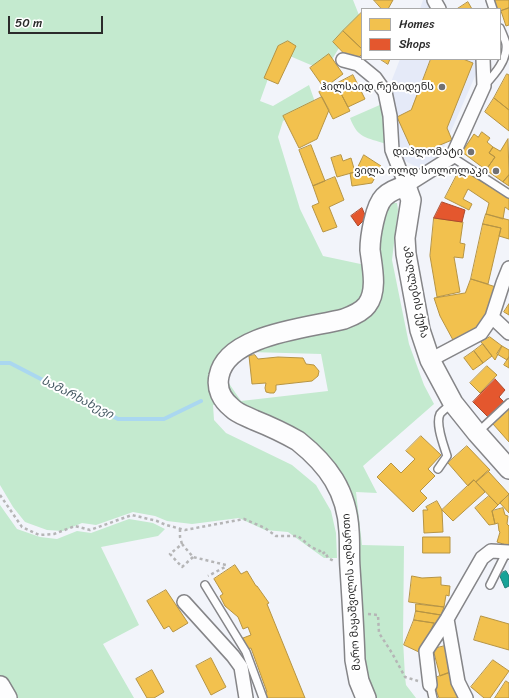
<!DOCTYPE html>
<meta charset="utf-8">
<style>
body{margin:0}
#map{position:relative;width:509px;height:698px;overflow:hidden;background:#f2f4fa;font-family:Sriracha,sans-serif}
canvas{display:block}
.legend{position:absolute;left:361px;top:8px;width:140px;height:52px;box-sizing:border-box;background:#fff;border:1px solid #aaa;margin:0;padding:5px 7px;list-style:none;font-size:12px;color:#2b2b2b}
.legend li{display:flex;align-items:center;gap:8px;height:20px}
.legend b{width:20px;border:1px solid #aaa}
.scale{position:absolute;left:8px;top:16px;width:95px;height:18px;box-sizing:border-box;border:2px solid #2b2b2b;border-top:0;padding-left:5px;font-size:12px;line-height:14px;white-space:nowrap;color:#2b2b2b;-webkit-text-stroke:3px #fff;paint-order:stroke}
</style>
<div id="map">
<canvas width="509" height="698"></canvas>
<ul class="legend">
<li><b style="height:11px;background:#f2c14e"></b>Homes</li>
<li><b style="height:11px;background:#e4572e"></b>Shops</li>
</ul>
<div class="scale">50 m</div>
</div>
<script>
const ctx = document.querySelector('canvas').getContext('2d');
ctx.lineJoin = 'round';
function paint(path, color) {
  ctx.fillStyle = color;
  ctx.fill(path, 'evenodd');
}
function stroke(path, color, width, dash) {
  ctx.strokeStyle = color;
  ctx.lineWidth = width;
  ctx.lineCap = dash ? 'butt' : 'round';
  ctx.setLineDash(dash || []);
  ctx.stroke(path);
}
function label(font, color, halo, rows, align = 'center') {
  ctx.font = font + ' Sriracha,"Noto Sans Georgian",sans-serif';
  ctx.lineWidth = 4;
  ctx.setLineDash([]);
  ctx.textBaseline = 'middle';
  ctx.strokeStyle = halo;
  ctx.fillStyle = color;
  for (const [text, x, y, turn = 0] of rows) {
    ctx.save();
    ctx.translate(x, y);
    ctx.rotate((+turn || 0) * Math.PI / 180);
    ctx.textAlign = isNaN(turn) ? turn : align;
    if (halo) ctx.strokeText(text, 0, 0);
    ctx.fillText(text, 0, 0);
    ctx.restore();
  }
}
paint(new Path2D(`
 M423 0H427L432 9H420Z
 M400 59H477L480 65 440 156 432 162 419 168 407 162 400 155 395 140 388 90Z`), '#e5eaf8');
paint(new Path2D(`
 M0 0H353L359 15 325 71 278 51 260 101 273 106 309 85 315 102 283 121 278 137 300 209 323 256 370 266 377 231 387 203H397L398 210 392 260 409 344 424 385 434 404 363 466 377 493 356 492 362 545 404 546 403 640 405 677 406 685 416 698H366L350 564 330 472 227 404 213 405 214 420 226 433 292 465 316 485 331 511 336 533 337 558H324L288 532 265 530 239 518 192 524 167 521 155 516 133 512 96 525 82 523 63 531 47 530 25 522 13 507 0 485ZM250 352 321 354 328 391 241 401 228 382 233 360Z
 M382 104 386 144C366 137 358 139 350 118Z
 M0 505 17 529 40 537 57 539 77 531 91 533 129 519 153 523 165 529 158 536 101 547 139 625 103 644 134 698H11L0 679Z`), '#c4eacf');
const homes = new Path2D(`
 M374 0H393L388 9H382Z
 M492 0H509V8L500 11V9H495Z
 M468 2 472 9H457Z
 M509 8V25L506 26 501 11Z
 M362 12V49L343 31Z
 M343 31 362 49V54L353 63 333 42Z
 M288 41 296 46 278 84 264 78 278 46Z
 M329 54 343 74 324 88 310 68Z
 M380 59H390L388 64Z
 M431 59H463L473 63 447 128 452 140 421 153 412 150 397 117 411 110Z
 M507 74 509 75V110L494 98Z
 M353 75 365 99 348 107 336 84Z
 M336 84 350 111 333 119 319 92Z
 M322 97 329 110 317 139 299 148 283 116Z
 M494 98 509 110V131L485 112Z
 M482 132 490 138 487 142 493 147 489 153 495 157 486 170 462 152 474 134 478 137Z
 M508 139 509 175 503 182 486 170 495 157 489 153 493 147 500 151Z
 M311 145 325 181 313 186 299 150Z
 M341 155 343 161 351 158 355 172 337 177 331 158Z
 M364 155 381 166 372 183 352 186 350 173 355 172Z
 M460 169 509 198V210L505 207 503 219 486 214 489 203 468 189 463 199 472 204 469 210 445 198Z
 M509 175V186L503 182Z
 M335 177 344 200 329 207 337 227 323 232 312 206 319 203 313 186Z
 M486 214 509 220V239L499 236 501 228 483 224Z
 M434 218 463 222 460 243 465 244 463 258 454 257 460 292 437 297 430 256Z
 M483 224 501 228 488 284 471 279Z
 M471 279 499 288 487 319 480 326 453 340 440 316 434 298 465 293Z
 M509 304V315L504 312Z
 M490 337 502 346 495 360 481 342Z
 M483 344 492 356 483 363 474 351Z
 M502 346 509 350V357L507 360 497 354Z
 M474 351 483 363 473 370 464 358Z
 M255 355 258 359 278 357 303 358 306 364 314 365 319 371 318 376 312 381 276 385V390L274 393H270L266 392 265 388 266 383 252 384 249 356Z
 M509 357V368L504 365Z
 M487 366 497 375 480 393 470 383Z
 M509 410V442L493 424Z
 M421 436 441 455 428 469 435 476 420 491 427 498 413 512 377 477 391 463 401 473 415 459 406 451Z
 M467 446 490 470 476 482 474 480 468 486 448 463Z
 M488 471 509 494 498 505 476 482Z
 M474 480 485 492 453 521 442 510Z
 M509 495V513L500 503Z
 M489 496 498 505 492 511 495 524 489 525 475 508Z
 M437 501 442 510 443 532 424 533 423 510H428L426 507Z
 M503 508 505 515 508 516 507 524 509 526V546L497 542 500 532 499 531 498 523 495 524 492 511Z
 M423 537H450V553H423Z
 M235 565 241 574 247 571 256 586H257L269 603 267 604 305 698H266L264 693 267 692 251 648 247 649 243 638 251 635 248 627 243 629 238 617 225 606 220 596 223 594 214 579Z
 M412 576 422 578 441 577V585L450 586 449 596 446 595 444 607 409 602Z
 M166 590 188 623 173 632 169 626 164 629 147 601Z
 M416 604 444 607 441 615 416 611Z
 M416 611 441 615 440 624 414 620Z
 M481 616 509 624V650L474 640Z
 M414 620 434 623 421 653 404 645Z
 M445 646 451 672 440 676 433 649Z
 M211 658 226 687 211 695 196 666Z
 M493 660 509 671 490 698H484L471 687Z
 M152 670 164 692 154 698H147L136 679Z
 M451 672 460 695 457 698H439L432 679Z
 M506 681 509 683V698H495Z`);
paint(homes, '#f2c14e');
stroke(homes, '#b69444', 1);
const shops = new Path2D(`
 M442 202 465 210 462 222 434 218Z
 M362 208 365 215V219L358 226 351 216Z
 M495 379 505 390 499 397 505 403 489 418 473 402Z`);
paint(shops, '#e4572e');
stroke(shops, '#ac4a2d', 1);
const public = new Path2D(`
 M506 571 509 576V586L505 588 499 574Z`);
paint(public, '#17a398');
stroke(public, '#1d7f77', 1);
stroke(new Path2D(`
 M0 363H10L118 419H164L201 401`), '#aad7f0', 4);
const service = new Path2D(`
 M490 0 493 9
 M484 86C494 75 508 60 506 44 505 39 502 33 500 28
 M452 157 509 194
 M477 433 509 403
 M438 469 447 456C444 446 435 424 440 414 443 410 448 407 453 403
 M205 585 246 652 263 698
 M490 585 507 551
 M430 685 433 698`);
const minor = new Path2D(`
 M434 0 439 9
 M343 60 358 64 375 78 385 92 390 116 392 150 406 186 452 157 484 86 483 59
 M492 317 509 333
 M430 360 481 333 492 317 503 283 509 268
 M184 602 233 656 241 667 246 698
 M447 619 458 682 466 698
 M430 685 426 651 447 619 482 558 491 551 509 552`);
const secondary = new Path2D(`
 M0 686 7 698
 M366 698 359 681 355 660C354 629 352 599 350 568 349 556 350 543 349 531 347 491 328 465 298 441 284 433 269 426 254 420 246 416 238 414 232 408 222 400 216 389 219 376 227 334 309 328 344 319 352 316 362 312 367 305 378 291 372 266 370 250 370 237 375 206 384 197 390 191 398 188 406 186L411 200 405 238 406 254 420 330 430 360 453 403 477 433 509 469`);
stroke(service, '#858588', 10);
stroke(minor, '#858588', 16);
stroke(secondary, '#858588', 22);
stroke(new Path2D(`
 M0 495 22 527 39 535 54 534 75 526 90 530 132 515 157 521 166 525 185 530 244 519 265 528 276 536H298L311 547 320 551 322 554 325 552 328 558 334 561
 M180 529V537L182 544
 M193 557 182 567 170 554 182 544 193 557 226 565 225 567 208 576
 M368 614 378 615 379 633 392 653 405 677 418 681`), '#b5b5b6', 2.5, [3, 3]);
stroke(service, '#fdfdfe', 7);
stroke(minor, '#fdfdfe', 13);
stroke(secondary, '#fdfdfe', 19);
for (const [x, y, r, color] of [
 [442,87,4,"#717173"],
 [471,152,4,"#717173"],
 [496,171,4,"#717173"]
]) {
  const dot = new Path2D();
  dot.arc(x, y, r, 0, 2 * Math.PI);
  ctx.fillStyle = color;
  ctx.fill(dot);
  stroke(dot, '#fff', 1.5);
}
label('11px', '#2b2b2b', '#fff', [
 ["ჰილსაიდ რეზიდენს",434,87],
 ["დიპლომატი",463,152],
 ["ვილა ოლდ სოლოლაკი",488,171]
], 'right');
label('11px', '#2b2b2b', '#fff', [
 ["ამაღლების ქუჩა",415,292,79],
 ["მარო მაყაშვილის აღმართი",352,592,-94]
]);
label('italic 12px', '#485b65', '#fff', [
 ["სამარხახევი",77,398,27]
]);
</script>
